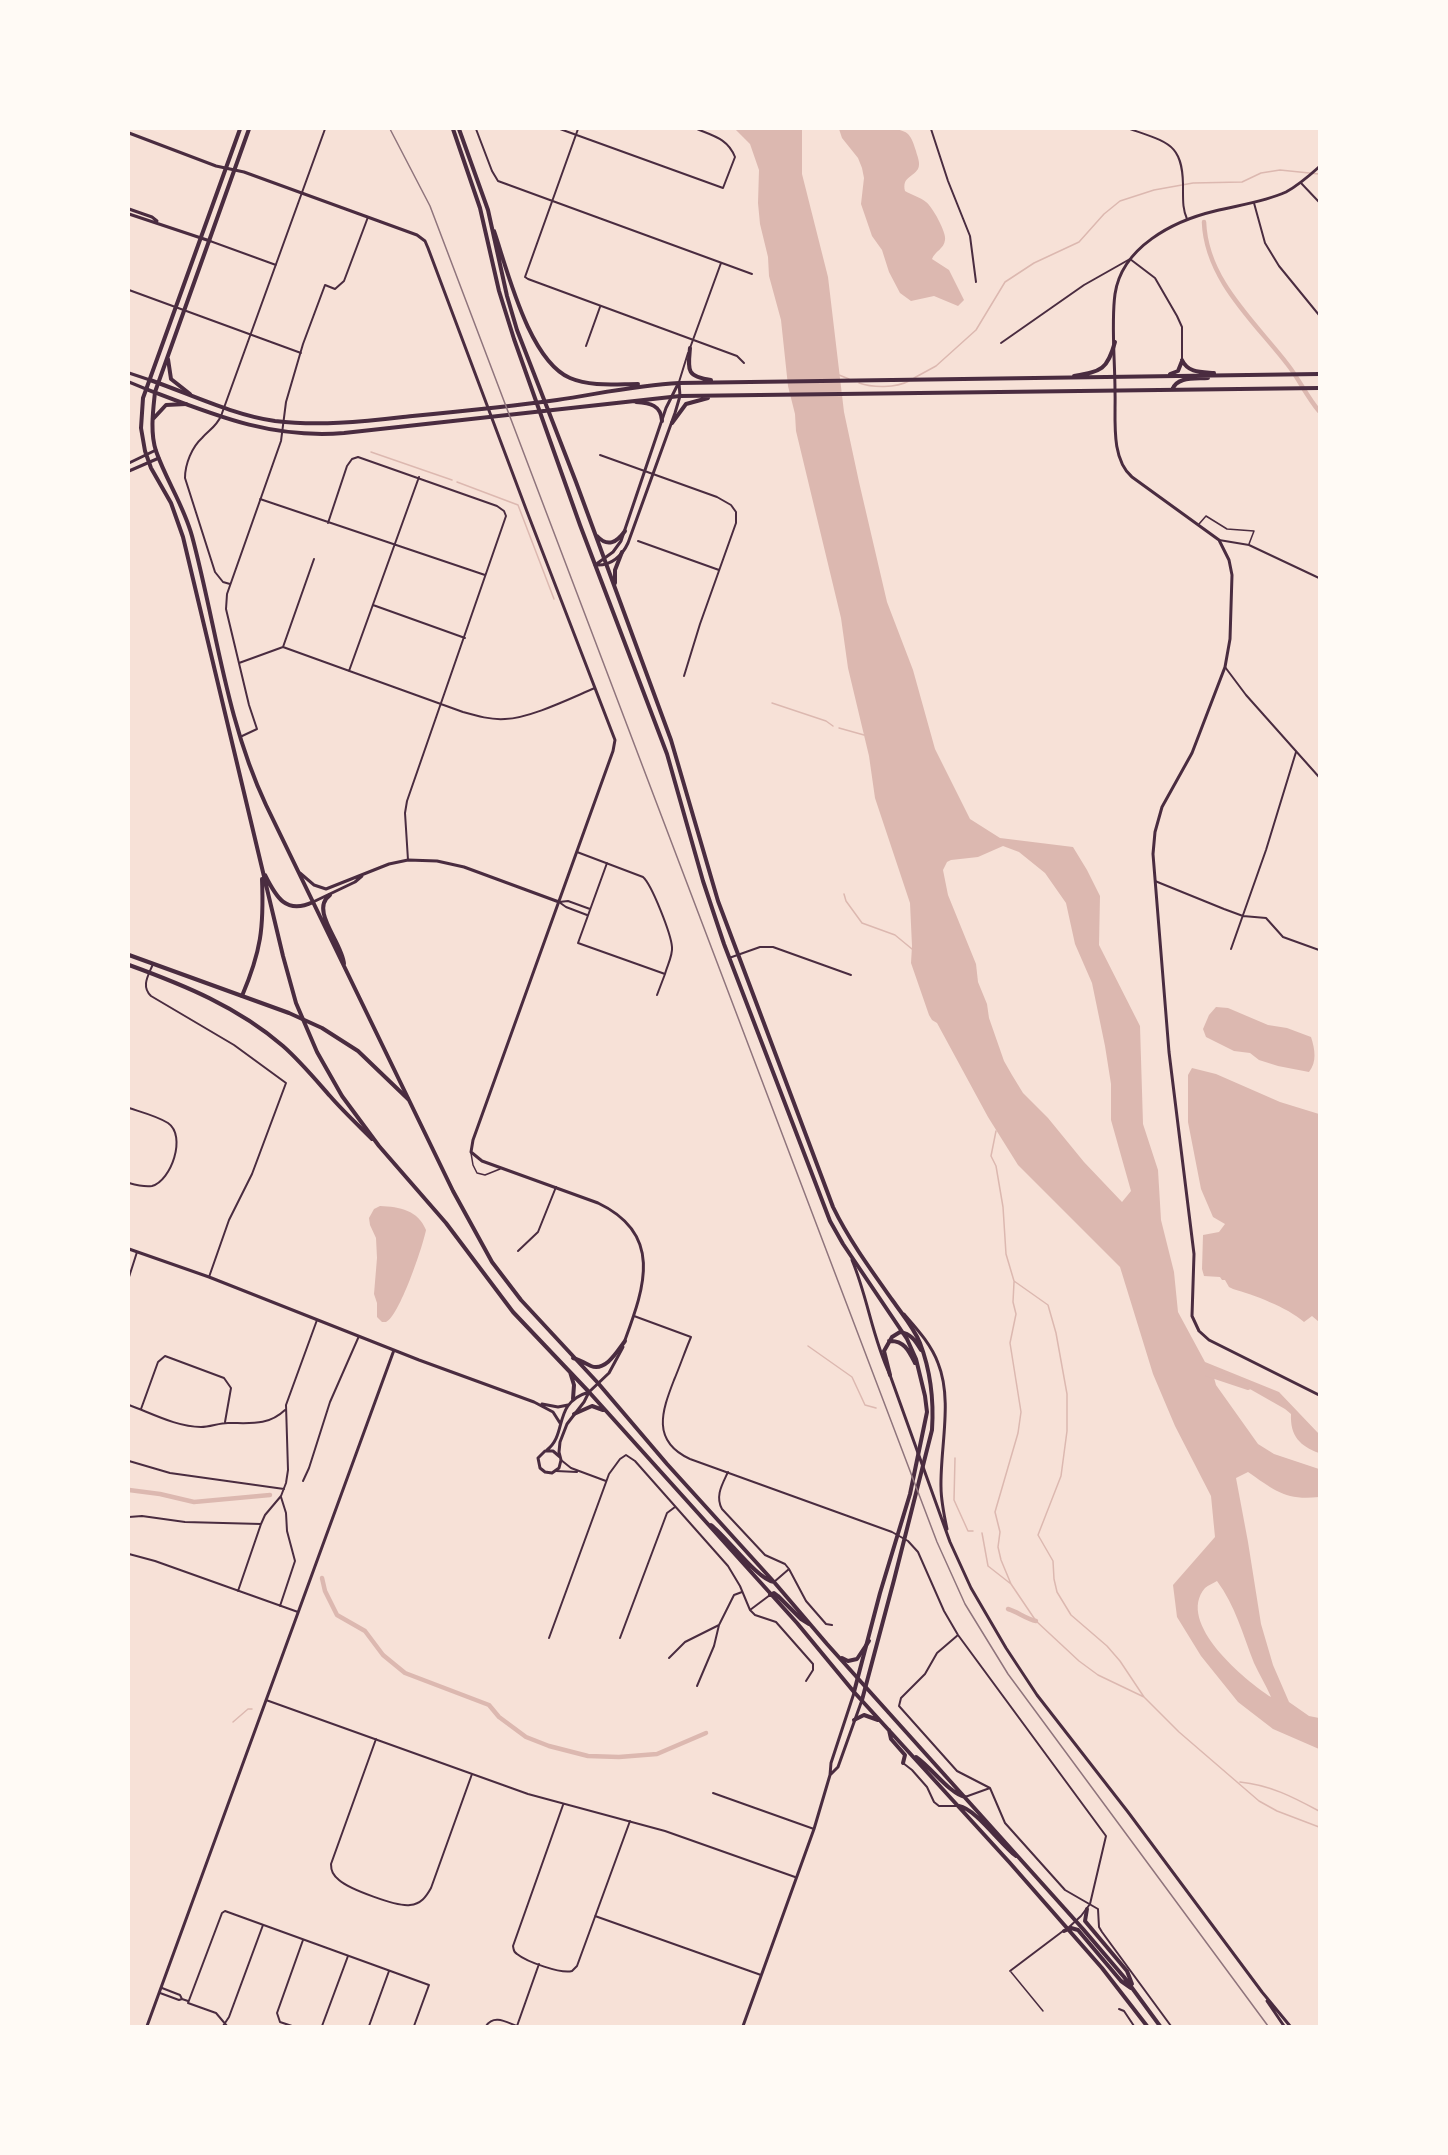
<!DOCTYPE html>
<style>
body{margin:0}
#map{position:relative;width:1448px;height:2155px;overflow:hidden;background:#f7e1d7;font-family:"Asap Condensed",sans-serif}
canvas{display:block}
.frame{position:absolute;inset:0;border:130px solid #fffaf5;pointer-events:none}
</style>
<div id="map">
<canvas width="1448" height="2155"></canvas>
<div class="frame"></div>
</div>
<script>
const ctx = document.querySelector('canvas').getContext('2d');
ctx.lineJoin = 'round';
function paint(path, color) {
  ctx.fillStyle = color;
  ctx.fill(path, 'evenodd');
}
function stroke(path, color, width, dash) {
  ctx.strokeStyle = color;
  ctx.lineWidth = width;
  ctx.lineCap = dash ? 'butt' : 'round';
  ctx.setLineDash(dash || []);
  ctx.stroke(path);
}
paint(new Path2D(`
 M735 129H802V174L828 277 844 412 859 482 887 602 913 670 935 749 970 819 1000 838 1073 847 1087 870 1100 896 1099 945 1140 1026 1143 1124 1158 1170 1161 1220 1174 1272 1178 1312 1205 1362 1279 1392 1319 1434V1453C1300 1446 1290 1436 1291 1414L1285 1409 1227 1376 1213 1374 1216 1385 1258 1444 1274 1454 1319 1469V1497C1286 1501 1274 1490 1248 1472L1236 1478 1248 1542 1261 1624 1273 1665 1289 1702 1309 1716 1319 1718V1749L1273 1729 1238 1702 1201 1656 1177 1617 1173 1585 1215 1537 1211 1496 1175 1426 1153 1374 1120 1267 1018 1165 988 1117 937 1023 932 1020 929 1015 911 963 912 946 910 903 875 798 869 756 848 668 841 618 796 431 795 414 788 386 781 320 769 276 768 257 760 224 758 203 759 170 750 144ZM1003 846 1019 852 1045 873 1066 903 1075 944 1092 983 1105 1046 1111 1084V1120L1131 1191 1122 1202 1084 1162 1048 1118 1023 1093 1012 1075 1004 1061 989 1018 987 1004 978 982 976 964 948 895 943 870 947 862 951 860 978 857ZM1217 1581C1235 1605 1243 1635 1254 1663 1259 1674 1266 1685 1271 1697 1246 1681 1175 1623 1205 1588 1208 1585 1214 1583 1217 1581Z
 M839 129C853 129 898 124 908 134 912 138 914 145 916 151 917 156 921 163 918 169 912 178 902 177 905 191 912 195 920 197 926 202 932 206 947 233 945 240 944 249 935 251 932 259L949 270 964 300 958 306 934 296 911 301 900 293 889 272 882 250 872 236 861 204 864 178 862 168 858 158 842 138Z
 M1216 1007 1228 1008 1268 1025 1287 1028 1311 1037C1315 1049 1317 1062 1309 1072L1278 1066 1259 1060 1250 1053 1234 1051 1206 1037 1203 1029 1209 1015Z
 M1192 1068 1216 1074 1280 1102 1319 1114V1322L1312 1316 1304 1322C1287 1307 1254 1295 1233 1289L1229 1287 1225 1280H1222L1220 1277 1204 1276 1202 1269 1203 1235 1219 1232 1225 1224 1213 1217 1201 1189 1188 1122V1075Z
 M380 1206C400 1207 418 1210 426 1230 423 1246 399 1317 386 1322H382L377 1317V1303L374 1294 377 1258 376 1238 370 1225 369 1218 374 1209Z`), '#dcb8b0');
stroke(new Path2D(`
 M839 375 849 379
 M914 378 936 366 976 330 1005 282 1034 263 1079 242 1104 214 1120 201 1154 190 1193 183 1242 182 1261 173 1280 170 1319 174
 M859 383C873 388 896 388 909 381
 M371 452 452 480
 M457 482 518 505 554 599
 M772 703 826 721 833 726
 M839 728 864 735
 M844 894 846 901 862 923 895 935 912 949
 M996 1131 991 1156 996 1166 1003 1207 1006 1254 1014 1281 1048 1305 1056 1333 1067 1394V1431L1061 1476 1038 1535 1053 1561 1054 1579 1057 1592 1071 1615 1107 1646 1120 1661 1144 1697
 M808 1346 852 1377 865 1405 876 1408
 M955 1458 954 1500 968 1531H973
 M982 1533 988 1566 1011 1584 1036 1621 1079 1661 1098 1675 1144 1697 1179 1732 1259 1801 1277 1811 1319 1827
 M1011 1584 1001 1560 998 1547 1000 1532 995 1512 1018 1433 1021 1412 1010 1343 1016 1314 1013 1302 1014 1282
 M233 1722 248 1709H252
 M1240 1782C1270 1785 1293 1797 1319 1811`), '#dcb8b0', 1.5);
stroke(new Path2D(`
 M1204 222C1206 280 1255 322 1288 365 1299 379 1307 397 1319 411
 M129 1490 160 1494 194 1502 270 1495
 M322 1578 325 1591 337 1615 365 1631 383 1655 405 1673 489 1705 499 1717 526 1737 549 1746 588 1756 619 1757 657 1754 706 1733
 M1008 1609C1018 1612 1026 1619 1036 1621`), '#dcb8b0', 4.5);
stroke(new Path2D(`
 M1206 1372 1248 1386`), '#dcb8b0', 8);
stroke(new Path2D(`
 M1199 524 1206 516 1227 529 1254 531 1249 544
 M471 1153 473 1165 477 1173 485 1175 500 1169
 M1011 1972 1043 2011`), '#4a2c40', 1.5);
stroke(new Path2D(`
 M476 129 492 171 498 181 752 274
 M560 129 723 188 735 157C728 139 714 136 697 129
 M578 129 525 277 528 279 737 356 744 363
 M931 129 948 181 970 236 976 282
 M1130 129C1170 143 1184 144 1183 192 1183 202 1183 210 1187 219
 M1301 183 1319 202
 M1254 203 1265 243 1279 266 1319 315
 M210 241 276 265
 M129 290 301 353
 M1001 343 1084 285 1130 259 1155 278 1177 316 1182 327V360
 M586 346 600 307
 M690 348 721 263
 M679 382 688 353
 M600 455 717 497 731 505 736 512V523L700 624 684 676
 M260 499 485 575
 M328 523 347 466 352 459 358 457 497 506 504 511 506 516 407 801 405 813 408 860
 M1219 540 1249 545 1319 578
 M638 541 719 570
 M230 584 223 582 215 572 185 478C185 464 192 447 202 438 209 430 216 427 221 416L325 129
 M373 605 465 638
 M283 647 314 559
 M239 663 283 647 463 712C477 716 491 720 505 719 531 718 571 698 595 688
 M1225 667 1246 695 1319 777
 M349 671 419 477
 M240 737 257 729 249 705 226 609 227 594 281 441 286 402 303 344 325 285 335 289 344 281 368 217
 M577 852 643 877C652 885 671 934 672 947 673 955 667 966 665 974L578 943 607 863
 M1155 881 1224 909 1243 916 1266 918 1283 937 1319 950
 M587 915 566 907 559 902 568 901 590 909
 M1231 949 1266 850 1296 752
 M729 958 760 947H773L851 975
 M153 964C148 976 141 986 151 996L234 1045 286 1083 252 1174 229 1220 209 1277
 M657 995 665 974
 M129 1108C141 1112 157 1116 168 1123 187 1136 171 1181 152 1186 145 1187 136 1185 129 1183
 M518 1251 538 1232 556 1187
 M129 1277 137 1252
 M634 1316 691 1337C685 1351 680 1366 674 1380 662 1411 651 1441 690 1459L892 1532 908 1541 918 1552 944 1611 958 1635 1106 1836 1090 1904 1081 1916 1068 1928
 M129 1405C151 1413 177 1427 201 1427 210 1427 219 1423 228 1423 251 1423 268 1426 285 1410
 M141 1409 158 1362 165 1356 224 1378 231 1388 225 1422
 M561 1460 571 1468 606 1481
 M129 1461 170 1473 284 1489
 M556 1471 577 1472
 M728 1472C722 1485 715 1496 722 1509L765 1555 785 1564 789 1569 806 1601 826 1624 832 1625
 M303 1481 309 1468 330 1402 359 1336
 M129 1517 142 1516 185 1522 261 1524
 M129 1554 155 1561 298 1612
 M774 1582 789 1569
 M238 1591 261 1524 265 1515 281 1496 286 1483 288 1470 286 1405 317 1320
 M280 1606 295 1561 287 1531 286 1513 281 1497
 M750 1610 770 1595
 M958 1635 937 1653 925 1674 901 1698 899 1706 957 1771 990 1788 1005 1823 1065 1890 1098 1909 1099 1927 1102 1932 1171 2026
 M549 1638 609 1474 620 1459 626 1455 635 1461 728 1566 740 1586 750 1610 755 1615 776 1622 813 1664V1670L806 1681
 M620 1638 667 1513 675 1507
 M669 1658 685 1642 719 1625 734 1595 742 1592
 M697 1686 714 1646 719 1625
 M266 1700 528 1794 665 1831 795 1877
 M376 1739 331 1864C331 1871 333 1875 339 1880 349 1889 397 1907 410 1905 421 1904 426 1897 431 1888L472 1774
 M903 1763 912 1770 927 1787 934 1802 939 1806H956
 M713 1793 814 1829
 M965 1797 990 1788
 M563 1805 513 1946C514 1950 513 1952 517 1954 527 1962 561 1974 572 1971L577 1966 630 1821
 M595 1916 761 1975
 M1010 1971 1063 1931
 M162 1988 180 1995 182 1999 188 2001
 M160 1993 179 2000 182 1999
 M1119 2009 1124 2011 1134 2026
 M223 2026 229 2017 263 1925
 M227 2026 216 2013 188 2003 222 1913 225 1911 429 1985 414 2026
 M292 2026 280 2022 277 2013 303 1940
 M322 2026 348 1956
 M369 2026 389 1971
 M486 2026C494 2014 506 2022 517 2026
 M517 2026 539 1964`), '#4a2c40', 2);
stroke(new Path2D(`
 M129 133 216 166 244 172 417 235 425 241 428 248 526 509 615 740 613 751 473 1140 471 1152 482 1161 598 1203C663 1234 645 1286 625 1340
 M129 209 152 217 157 221
 M129 214 210 241
 M1115 391C1116 418 1110 458 1132 477L1219 540 1229 560 1232 575 1230 639 1225 667 1192 753 1162 807 1155 832 1153 854 1169 1052 1194 1254 1192 1316 1199 1331 1209 1340 1319 1395
 M595 565 613 552 621 541 666 408 678 384
 M596 565C611 566 622 556 628 543L675 413 680 396 679 383
 M300 873 314 885 326 889 389 864 408 860 437 861 464 867 559 902
 M313 902 355 882 362 876
 M129 1249 209 1277 419 1360 534 1402 553 1412 560 1423
 M542 1404 558 1407 568 1405
 M547 1450C568 1434 552 1403 589 1392
 M560 1457 553 1451H545L538 1458 540 1468 545 1472 552 1473 559 1468 561 1460 559 1452 560 1442 567 1424 584 1402 589 1392 609 1373 623 1347
 M147 2026 394 1350`), '#4a2c40', 3);
stroke(new Path2D(`
 M129 373 150 380
 M129 382 146 389
 M1115 391C1115 361 1111 323 1115 294 1122 247 1173 221 1215 211 1239 205 1264 202 1286 192 1299 185 1309 176 1319 167
 M129 463 156 450
 M129 471 159 458
 M852 1260C868 1298 872 1337 890 1375L950 1542 971 1588 1006 1648 1037 1695 1128 1812 1262 1992 1290 2026
 M904 1314C917 1329 931 1344 938 1363 953 1400 940 1448 941 1487 941 1501 944 1515 947 1529
 M831 1774 838 1767 862 1700
 M1267 2001 1284 2026
 M743 2026 814 1829 830 1775 831 1763 854 1693`), '#4a2c40', 3);
stroke(new Path2D(`
 M453 129 480 208 499 291 514 339 580 525 667 754 703 881 724 944 830 1221 843 1244 907 1339 916 1359 925 1396 927 1412 910 1494 880 1593 854 1692
 M459 129 488 210 507 296 517 330 576 482 671 740 718 901 833 1207C849 1240 871 1270 893 1301 902 1314 914 1328 920 1343 931 1372 934 1400 932 1430L894 1580 862 1700
 M494 231C508 272 529 360 570 378 591 387 616 384 638 384
 M690 348C688 370 686 377 711 380
 M1182 360C1188 373 1201 372 1214 373
 M1170 374 1178 371 1182 361
 M1074 376C1102 371 1107 370 1115 342
 M150 380C190 394 233 415 275 421 317 426 361 422 403 417 454 412 506 407 557 400 598 394 637 385 679 383L1319 374
 M146 389C214 415 270 439 344 433L680 396 1319 388
 M1172 390C1177 376 1195 379 1208 378
 M636 402C650 403 661 405 662 421
 M672 423 686 404 708 398
 M597 536C608 548 617 542 625 531
 M615 583V570L622 552
 M129 955 289 1013 322 1028 358 1051 408 1099
 M129 965C184 985 238 1007 283 1046 300 1061 315 1079 330 1096 343 1111 358 1125 372 1139
 M889 1341C904 1340 909 1351 915 1363
 M890 1375 884 1351 892 1337 900 1332C911 1334 915 1340 921 1350`), '#4a2c40', 4);
stroke(new Path2D(`
 M240 129 143 398 141 428 145 451 151 468 171 503 183 537 283 956 296 1003 317 1052 342 1096 379 1146 446 1223 513 1312 589 1392 797 1623 854 1692 1010 1863 1102 1968 1147 2026
 M249 129 155 392C153 411 150 433 156 451 166 480 184 506 192 536 216 625 226 720 266 805L453 1191 492 1262 521 1300 598 1383 667 1464 774 1582 827 1644 1083 1929 1124 1977 1160 2026
 M168 359 171 379 190 394
 M153 419 166 405 186 404
 M265 875C276 897 286 915 313 902
 M330 895C309 910 343 943 344 964
 M242 996C261 951 264 928 262 879
 M573 1358C580 1360 585 1363 591 1366 606 1372 618 1350 625 1341
 M570 1372 574 1385 573 1399
 M574 1414 592 1406 603 1410
 M711 1525C727 1537 758 1580 774 1582
 M770 1595 774 1593 778 1596 801 1619 809 1624
 M842 1658 848 1661 857 1659 869 1641
 M854 1720 864 1715 878 1720
 M889 1730 891 1739 905 1755 903 1763
 M916 1757C931 1767 950 1794 965 1797
 M959 1806C976 1809 1000 1844 1016 1856
 M1087 1909 1085 1921 1127 1971 1132 1984
 M1064 1931 1071 1928 1078 1930 1121 1981 1131 1988`), '#4a2c40', 4);
stroke(new Path2D(`
 M390 129 430 206 937 1542 965 1604 1008 1674 1268 2026`), '#8f747c', 1.5);
</script>
